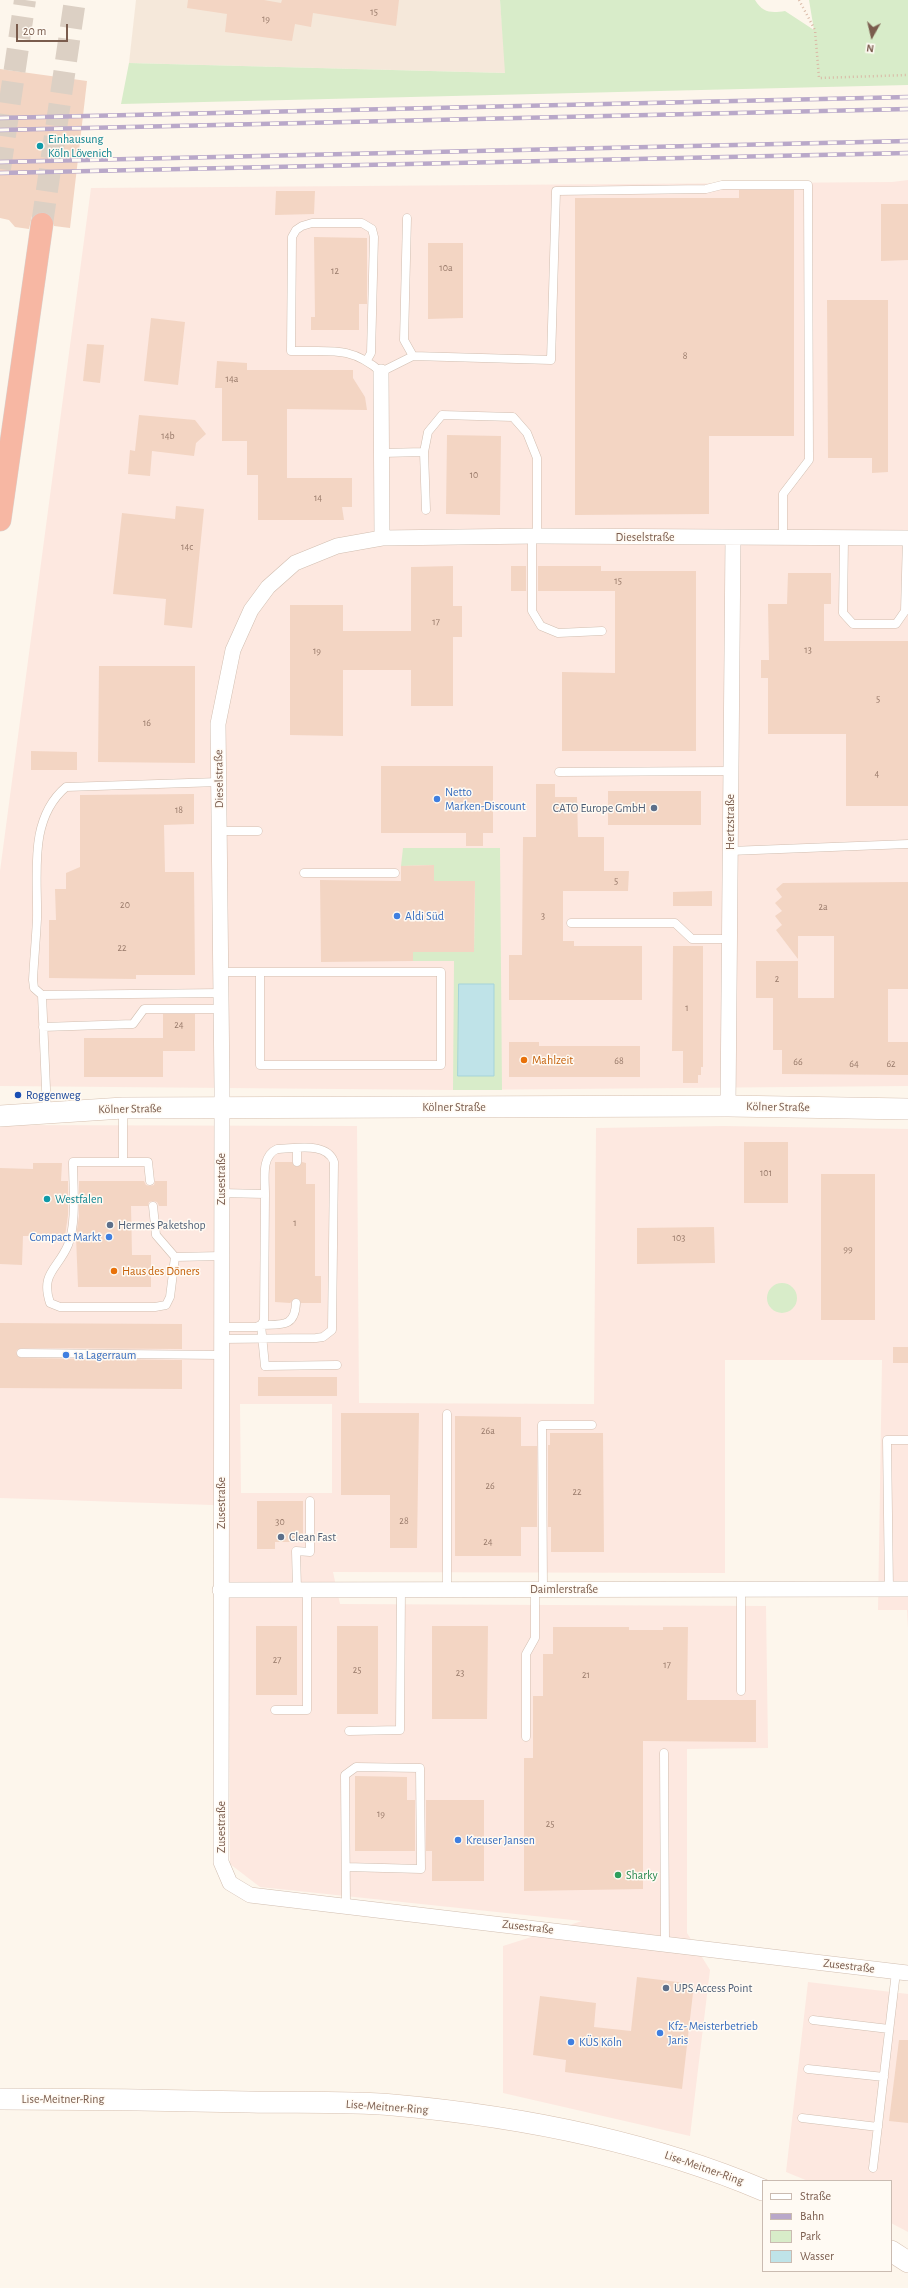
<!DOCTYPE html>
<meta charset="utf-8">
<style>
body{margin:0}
#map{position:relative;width:908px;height:2288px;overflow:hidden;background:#fdf6ec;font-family:"Alegreya Sans",sans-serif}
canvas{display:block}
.legend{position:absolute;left:762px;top:2180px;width:130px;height:92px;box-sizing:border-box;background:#fffaf3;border:1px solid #cabbb1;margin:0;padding:5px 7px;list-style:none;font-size:12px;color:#7a5c4d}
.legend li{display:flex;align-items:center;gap:8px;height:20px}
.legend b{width:20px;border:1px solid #cabbb1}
.north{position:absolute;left:852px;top:16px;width:40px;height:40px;-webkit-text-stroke:3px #fffaf3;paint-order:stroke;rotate:188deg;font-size:11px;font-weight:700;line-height:16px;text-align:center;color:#7a5c4d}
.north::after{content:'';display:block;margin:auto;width:14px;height:18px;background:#7a5c4d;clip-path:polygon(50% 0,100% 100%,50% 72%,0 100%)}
.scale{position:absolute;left:16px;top:24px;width:52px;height:18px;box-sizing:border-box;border:2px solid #7a5c4d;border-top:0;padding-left:5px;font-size:12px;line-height:14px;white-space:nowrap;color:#7a5c4d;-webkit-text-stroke:3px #fffaf3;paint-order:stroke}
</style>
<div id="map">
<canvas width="908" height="2288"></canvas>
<ul class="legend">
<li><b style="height:5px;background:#fff"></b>Straße</li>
<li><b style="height:5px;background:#b9a8c9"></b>Bahn</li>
<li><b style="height:11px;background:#d8ecc9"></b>Park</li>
<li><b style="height:11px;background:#bfe3e8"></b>Wasser</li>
</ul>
<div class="north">N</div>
<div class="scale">20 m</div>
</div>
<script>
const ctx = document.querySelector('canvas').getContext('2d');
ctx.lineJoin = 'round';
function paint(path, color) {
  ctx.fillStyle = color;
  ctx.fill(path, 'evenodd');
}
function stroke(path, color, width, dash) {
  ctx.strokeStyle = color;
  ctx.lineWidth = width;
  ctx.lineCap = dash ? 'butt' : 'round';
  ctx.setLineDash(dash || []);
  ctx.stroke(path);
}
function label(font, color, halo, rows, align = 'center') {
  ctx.font = font + ' "Alegreya Sans",sans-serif';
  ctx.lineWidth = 3;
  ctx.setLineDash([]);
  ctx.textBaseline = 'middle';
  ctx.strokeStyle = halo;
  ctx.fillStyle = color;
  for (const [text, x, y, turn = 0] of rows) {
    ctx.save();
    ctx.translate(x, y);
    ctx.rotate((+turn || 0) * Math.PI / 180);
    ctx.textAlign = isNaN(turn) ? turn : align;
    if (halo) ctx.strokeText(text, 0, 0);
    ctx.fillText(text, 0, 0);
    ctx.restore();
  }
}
paint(new Path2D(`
 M136 0H500L506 73 129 63Z`), '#f5e8da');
paint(new Path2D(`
 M908 180V1086L453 1090 0 1086V871L91 188 892 182Z
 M0 1125 357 1126 359 1403 594 1404 596 1128 723 1126 908 1129V1628L907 1610H878L882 1360H725V1573L333 1572 340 1604 766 1606 768 1748 685 1749H687V1933L710 1970 690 2136 503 2093V1946L582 1921 260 1887 230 1864 228 1507 212 1505 0 1498ZM240 1404H332V1493H241Z
 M808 1982 908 1994V2232L891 2223V2181H808L786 2172Z`), '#fde8e0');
paint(new Path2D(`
 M500 0H755C763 13 771 13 785 11L814 30 809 0H908V85L121 104 129 63 505 73Z
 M403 848H500L502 1090H453L454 961H413V952H474L475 881H434V865L401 866Z
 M767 1298a15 15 0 1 1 30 0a15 15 0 1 1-30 0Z`), '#d8ecc9');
const water = new Path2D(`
 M459 984H494V1076H458Z`);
paint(water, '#bfe3e8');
stroke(water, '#a5d3da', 1);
paint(new Path2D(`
 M188 0H264L281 3 282 0H399L396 26 313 13 311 27 295 24 292 41 225 32 227 14 187 8Z
 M0 69 87 81 70 228 54 226 50 214 43 212 32 216 29 229 15 227 9 220 0 218Z
 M739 190H794V436H709V514L575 515V198H739Z
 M276 191H315L314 214 275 215Z
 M881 204H908V260L881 261Z
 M314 237 367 238V304H359V330H311V317H315Z
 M428 243H463V318L428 319Z
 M827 300H888V472L872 473V458H828Z
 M151 318 185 322 178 385 144 381Z
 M87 344 104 345 100 383 83 381Z
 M217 361 247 363V370H353V378L365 397 367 410 287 409V478H352V507H342L344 520H258V475H247V441H222V388H215Z
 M139 415 195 420 206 434 196 443 194 456 152 451 150 476 128 474 130 450 135 451Z
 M447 435 501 436 500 515 446 514Z
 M176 506 204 509 192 628 164 625 166 599 113 594 122 513 175 519Z
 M453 566V606H462V637H453V706H411V670H343V736L290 735V605H343V631H411V567Z
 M511 566H526V591H511Z
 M538 566H601V571H696V751H562V672L615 673V591H538Z
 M788 573H831V604H824V641H908V806H846V734H768V678H761V660H769L768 604H787Z
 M99 666H195V763L98 762Z
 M31 751 77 752V770H31Z
 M381 766H493V833H483V846H466V833H381Z
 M536 784H555V797H577L578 837H604V871H629L628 891H563V941H574V946H642V1000H509V955H522L523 837H536Z
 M608 791H701V825H608Z
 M194 794V824L164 825 165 872H194L195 975H136V979L49 978V920H56L55 889H66V873L80 867V795Z
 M434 865V881H475L474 952H413V961L321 962 320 880 401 881V866Z
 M908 882V989H888V1042H908V1075L782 1074V1050H773V998H756V961H798V998H834V936H798V959L776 930 782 925 775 916 782 911 775 903 782 897 776 889 783 883Z
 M712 891V906H673V892Z
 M673 946H703V1067H701V1075H698V1083H683V1051H672Z
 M163 1014H195V1051H163V1077H84V1038H163Z
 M509 1042H539V1046H640V1077H509Z
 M744 1142H788V1203H744Z
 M275 1162H292L297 1167 302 1162 306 1163V1184H315V1276H321V1303H301L296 1298 290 1303 275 1302Z
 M33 1163H62L61 1181H68V1215L65 1236H23L22 1265 0 1264V1168L33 1169Z
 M821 1174H875V1320H821Z
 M79 1181H144L146 1185 150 1186 154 1185 155 1181H167V1206H159L157 1202 153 1201 149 1202 148 1206H131L132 1255H151V1287H78L76 1236 79 1216Z
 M714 1227 715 1263 637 1264V1228Z
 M0 1323 182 1324V1349L21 1348 17 1350 16 1353 21 1358 182 1360V1389L0 1388Z
 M893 1347H908V1363H893Z
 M258 1377H337V1396H258Z
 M341 1413H419L417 1548H390V1495H341Z
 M455 1416 521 1417V1446H537V1527H521V1556H455Z
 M550 1433H603L604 1552H551V1527H548V1445H550Z
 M257 1501H303V1542H275V1549H257Z
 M256 1626H297V1695H256Z
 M337 1626H378V1714H337Z
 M432 1626H488L487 1719H432Z
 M553 1627H629V1630H663V1627H688L687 1700H756V1742L643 1741V1889L524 1891V1758H533V1696H543V1654H553Z
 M355 1776 407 1777V1800H415V1851H355Z
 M426 1800H484V1881H432V1851H426Z
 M637 1977 694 1984 682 2089 565 2072 566 2060 533 2055 540 1996 596 2003 594 2027 631 2031Z
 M899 2040H908V2123L889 2121Z`), '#f3d5c3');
stroke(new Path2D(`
 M0 169 25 0
 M42 224 75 0`), '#dcd0c4', 22, [22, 11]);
const lane = new Path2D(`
 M407 218 404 340 413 356
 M367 360 371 353 374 237 372 229 362 223H312L302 226 296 230 292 237 291 351C329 352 350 345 381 372L413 356 551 360 556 191 706 189 722 185H808L809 460 783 494V538
 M382 453 424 452
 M426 510 424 452 428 432 442 415 513 417 527 433 537 458V536
 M532 536V611L541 626 558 633 602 631
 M844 538 843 613 853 624H896L905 611 907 538
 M559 772 731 771
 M219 782 66 787C28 819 38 874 37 919 36 939 34 960 33 980L34 988 42 995 222 993
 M220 831H258
 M730 851 908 844
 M304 873H395
 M571 923H675L692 939H729
 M221 972H441V1065H260V972
 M42 995 47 1112
 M43 1027 133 1024 144 1009H222
 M123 1109V1162H73C73 1187 77 1223 68 1245 58 1269 40 1273 50 1303L60 1307H155L166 1305 170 1297 175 1257 221 1256
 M123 1162H148L150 1181
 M297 1162V1149
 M153 1206 156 1235 175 1257
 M296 1303C295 1328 281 1324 261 1325L265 1366 337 1365
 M221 1327H256L261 1325 264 1320 265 1194
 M221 1339 316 1338 323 1337 332 1330 334 1162C327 1141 294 1149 277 1149 261 1156 265 1178 265 1194L221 1193
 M21 1353 221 1355
 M297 1589 296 1551 310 1552V1501
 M447 1589V1414
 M543 1589 542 1425H592
 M741 1589V1691
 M889 1589 887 1440H908
 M275 1710H307V1589
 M349 1731 400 1730 401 1589
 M526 1737V1654L535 1638V1589
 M664 1753 665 1943
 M346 1906 345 1775 356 1767 420 1768 421 1869 346 1867
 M813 2020 889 2029
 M808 2069 884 2077
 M802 2118 878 2127
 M873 2168 896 1972`);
const street = new Path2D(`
 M381 372 382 538
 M908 538 537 536 382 538 337 546 295 563 268 587 251 610 233 650 218 724 222 1089 221 1862 230 1883 250 1895 908 1973
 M728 1106 733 538
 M220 1590 908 1589`);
const secondary = new Path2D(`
 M0 1116 123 1108 728 1106 908 1109
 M0 2099C83 2099 166 2100 249 2102 297 2103 345 2101 393 2105 518 2116 647 2141 763 2190
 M891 2251 908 2262`);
const highway = new Path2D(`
 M0 520 42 224`);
stroke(lane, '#d1beb0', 9);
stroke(street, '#d1beb0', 16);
stroke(secondary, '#d6c0b0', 22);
stroke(highway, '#dad1cd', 23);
stroke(new Path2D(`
 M799 0 815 30 819 78 908 75`), '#d9b8a5', 2.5, [1, 3]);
stroke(lane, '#fff', 8);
stroke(street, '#fff', 15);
stroke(secondary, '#fff', 21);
stroke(highway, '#f7b7a3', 22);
const rail = new Path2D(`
 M0 118 908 97
 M0 130 908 109
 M0 162 908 141
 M0 173 908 153`);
stroke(rail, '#b9a8c9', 4.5);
stroke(rail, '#fffaf3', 3, [9]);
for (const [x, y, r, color] of [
 [40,146,4,"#0f9aa8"],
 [437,799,4,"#3f7fe0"],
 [654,808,4,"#5c6f8a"],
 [397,916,4,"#3f7fe0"],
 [524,1060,4,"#e8710a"],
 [18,1095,4,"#1a4fb4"],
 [47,1199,4,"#0f9aa8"],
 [110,1225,4,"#5c6f8a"],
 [109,1237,4,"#3f7fe0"],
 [114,1271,4,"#e8710a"],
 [66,1355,4,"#3f7fe0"],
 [281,1537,4,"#5c6f8a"],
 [458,1840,4,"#3f7fe0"],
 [618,1875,4,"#2e9e5b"],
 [666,1988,4,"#5c6f8a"],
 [660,2033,4,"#3f7fe0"],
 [571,2042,4,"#3f7fe0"]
]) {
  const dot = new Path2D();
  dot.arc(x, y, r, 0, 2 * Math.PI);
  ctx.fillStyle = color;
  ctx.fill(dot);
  stroke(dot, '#fffaf3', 1.5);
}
label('10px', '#987a6a', null, [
 ["15",374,12],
 ["19",266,19],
 ["10a",446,268],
 ["12",335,271],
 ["8",685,356],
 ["14a",232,379],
 ["14b",168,436],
 ["10",474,475],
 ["14",318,498],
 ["14c",187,547],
 ["15",618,581],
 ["17",436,622],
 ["13",808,650],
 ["19",317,651],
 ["5",878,699],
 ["16",147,723],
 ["4",877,774],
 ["18",179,810],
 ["5",616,881],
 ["20",125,905],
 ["2a",823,907],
 ["3",543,916],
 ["22",122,948],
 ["2",777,979],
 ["1",687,1008],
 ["24",179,1025],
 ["68",619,1061],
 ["66",798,1062],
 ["64",854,1064],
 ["62",891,1064],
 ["101",766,1173],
 ["1",295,1223],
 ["103",679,1238],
 ["99",848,1249],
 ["26a",488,1431],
 ["26",490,1486],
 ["22",577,1492],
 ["28",404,1521],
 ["30",280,1522],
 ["24",488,1542],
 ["27",277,1660],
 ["17",667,1665],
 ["25",357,1670],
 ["23",460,1673],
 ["21",586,1675],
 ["19",381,1814],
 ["25",550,1824]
]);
label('12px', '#0d838f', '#fffaf3', [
 ["Einhausung",48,139],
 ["Köln Lövenich",48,153],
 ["Westfalen",55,1199]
], 'left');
label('12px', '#7a5c4d', '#fffaf3', [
 ["Dieselstraße",645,537],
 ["Dieselstraße",219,779,-91],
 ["Hertzstraße",730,822,-90],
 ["Kölner Straße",454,1107],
 ["Kölner Straße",778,1107,1],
 ["Kölner Straße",130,1109,-1],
 ["Zusestraße",221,1179,-90],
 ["Zusestraße",221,1503,-90],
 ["Daimlerstraße",564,1589],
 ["Zusestraße",221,1827,-90],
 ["Zusestraße",528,1927,7],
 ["Zusestraße",849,1966,7],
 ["Lise-Meitner-Ring",63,2099],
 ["Lise-Meitner-Ring",387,2107,4],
 ["Lise-Meitner-Ring",704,2168,19]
]);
label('12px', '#366cbe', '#fffaf3', [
 ["Netto",445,792],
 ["Marken-Discount",445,806],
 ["Aldi Süd",405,916],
 ["Compact Markt",101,1237,"right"],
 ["1a Lagerraum",74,1355],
 ["Kreuser Jansen",466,1840],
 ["Kfz- Meisterbetrieb",668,2026],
 ["Jaris",668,2040],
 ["KÜS Köln",579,2042]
], 'left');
label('12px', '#4e5e75', '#fffaf3', [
 ["CATO Europe GmbH",646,808,"right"],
 ["Hermes Paketshop",118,1225],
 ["Clean Fast",289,1537],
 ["UPS Access Point",674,1988]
], 'left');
label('12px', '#c56008', '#fffaf3', [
 ["Mahlzeit",532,1060],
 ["Haus des Döners",122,1271]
], 'left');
label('12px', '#164399', '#fffaf3', [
 ["Roggenweg",26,1095]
], 'left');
label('12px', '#27864d', '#fffaf3', [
 ["Sharky",626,1875]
], 'left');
</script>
